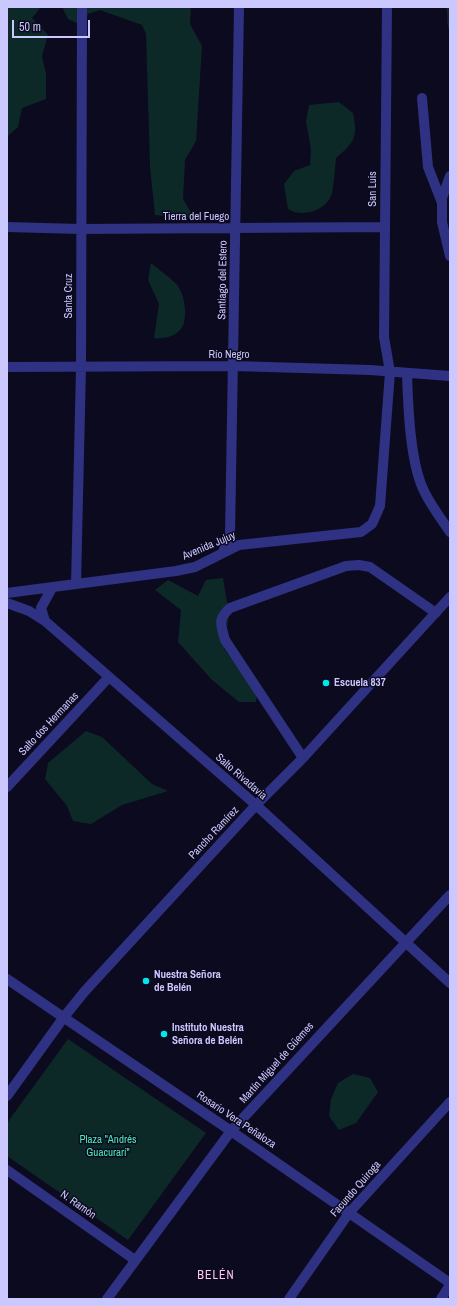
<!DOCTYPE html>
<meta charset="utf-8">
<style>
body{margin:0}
#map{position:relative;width:457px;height:1306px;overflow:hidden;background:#0c0a1f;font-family:"Archivo Narrow",sans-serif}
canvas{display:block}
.frame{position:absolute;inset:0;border:8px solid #cbc7ff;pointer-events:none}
.scale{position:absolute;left:12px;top:20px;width:78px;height:18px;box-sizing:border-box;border:2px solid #cbc7ff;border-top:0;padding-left:5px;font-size:12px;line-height:14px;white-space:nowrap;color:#cbc7ff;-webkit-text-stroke:3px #0c0a1f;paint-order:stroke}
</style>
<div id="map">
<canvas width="457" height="1306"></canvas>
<div class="frame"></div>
<div class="scale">50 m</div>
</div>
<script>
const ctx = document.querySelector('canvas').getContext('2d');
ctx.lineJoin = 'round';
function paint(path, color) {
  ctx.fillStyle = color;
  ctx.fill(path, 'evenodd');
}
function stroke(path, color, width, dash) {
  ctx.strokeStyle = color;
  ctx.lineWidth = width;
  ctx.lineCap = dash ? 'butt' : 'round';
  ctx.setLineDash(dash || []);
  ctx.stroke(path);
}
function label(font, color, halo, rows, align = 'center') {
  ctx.font = font + ' "Archivo Narrow",sans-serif';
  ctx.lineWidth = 3;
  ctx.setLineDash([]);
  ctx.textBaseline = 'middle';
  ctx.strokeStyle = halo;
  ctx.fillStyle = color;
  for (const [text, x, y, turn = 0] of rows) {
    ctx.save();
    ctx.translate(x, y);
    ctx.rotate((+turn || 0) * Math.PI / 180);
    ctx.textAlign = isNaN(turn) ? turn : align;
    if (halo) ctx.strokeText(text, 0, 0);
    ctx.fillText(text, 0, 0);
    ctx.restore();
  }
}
paint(new Path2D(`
 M7 7H41L32 18 48 35 42 56 46 74V99L22 108 18 127 7 137Z
 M62 7H191L190 24 202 46 196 141 185 160 183 199 193 216 184 218 155 215 150 167 146 34 142 25 100 10 88 14 83 26 68 19Z
 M446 7H450V31C445 23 449 15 446 7Z
 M339 102 353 113C358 137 355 142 336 158 335 169 334 182 332 193 327 211 302 218 288 209L284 184 294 171 310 165 311 149 306 122 309 105Z
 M151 263C159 270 170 277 177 285 185 294 189 321 180 330 174 337 163 339 154 338L159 304 148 280Z
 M223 578 229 614 224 649 257 693 256 702H239L212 680 178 642 181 610 155 590 168 580 198 596 206 580Z
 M86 731 102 737 152 784 168 791 122 805 91 824 73 821 67 806 45 779 48 763Z
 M68 1039 206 1133 128 1240 7 1156V1123Z
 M353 1074 370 1078 378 1092 356 1123 339 1130 329 1116 331 1099 338 1083Z`), '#0c2927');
stroke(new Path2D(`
 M422 98 428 167 442 203
 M450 176 442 198V222L450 256
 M7 227 80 229 385 227
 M7 367 233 366 370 370 450 376
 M407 373C408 406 410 465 425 493 432 507 442 520 450 532
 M223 552 230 535 239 7
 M76 584 81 368 82 8
 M7 593 176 571 195 567 239 545 361 532 372 524 380 506 390 372 384 337 387 7
 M7 603 29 611 45 621 256 805 450 983
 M45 621 41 608 52 588
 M303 758 225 640C221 624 217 620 230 608L346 566 359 565 370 567 436 613
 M7 787 109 677
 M7 979 231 1131 450 1283
 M7 1096 64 1017 85 991 256 805 303 758 450 597
 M7 1170 135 1260
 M107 1299 231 1131 450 895
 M289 1299 349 1213 450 1102
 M441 1299 450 1285`), '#2f3183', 10);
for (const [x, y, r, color] of [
 [326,683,4,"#00e7f2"],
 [146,981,4,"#00e7f2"],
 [164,1034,4,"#00e7f2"]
]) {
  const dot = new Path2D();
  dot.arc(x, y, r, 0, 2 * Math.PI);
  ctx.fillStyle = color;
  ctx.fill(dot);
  stroke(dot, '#0c0a1f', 1.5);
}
label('11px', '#cbc7ff', '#0c0a1f', [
 ["San Luis",373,189,-90],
 ["Tierra del Fuego",196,217],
 ["Santiago del Estero",223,280,-89],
 ["Santa Cruz",69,296,-90],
 ["Río Negro",229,355],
 ["Avenida Jujuy",209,546,-23],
 ["Salto dos Hermanas",49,724,-47],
 ["Salto Rivadavia",241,777,41],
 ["Pancho Ramírez",214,833,-47],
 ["Martín Miguel de Güemes",277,1063,-48],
 ["Rosario Vera Peñaloza",236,1120,34],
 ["Facundo Quiroga",356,1189,-49],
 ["N. Ramón",78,1205,35]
]);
label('bold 11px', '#cbc7ff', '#0c0a1f', [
 ["Escuela 837",334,683],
 ["Nuestra Señora",154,975],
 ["de Belén",154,988],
 ["Instituto Nuestra",172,1028],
 ["Señora de Belén",172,1041]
], 'left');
label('11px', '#47ecba', '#0c0a1f', [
 ["Plaza \"Andrés",108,1140],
 ["Guacurarí\"",108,1153]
]);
ctx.letterSpacing = '1px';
label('12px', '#ffc9ee', '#0c0a1f', [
 ["BELÉN",216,1276]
]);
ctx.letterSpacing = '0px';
</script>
